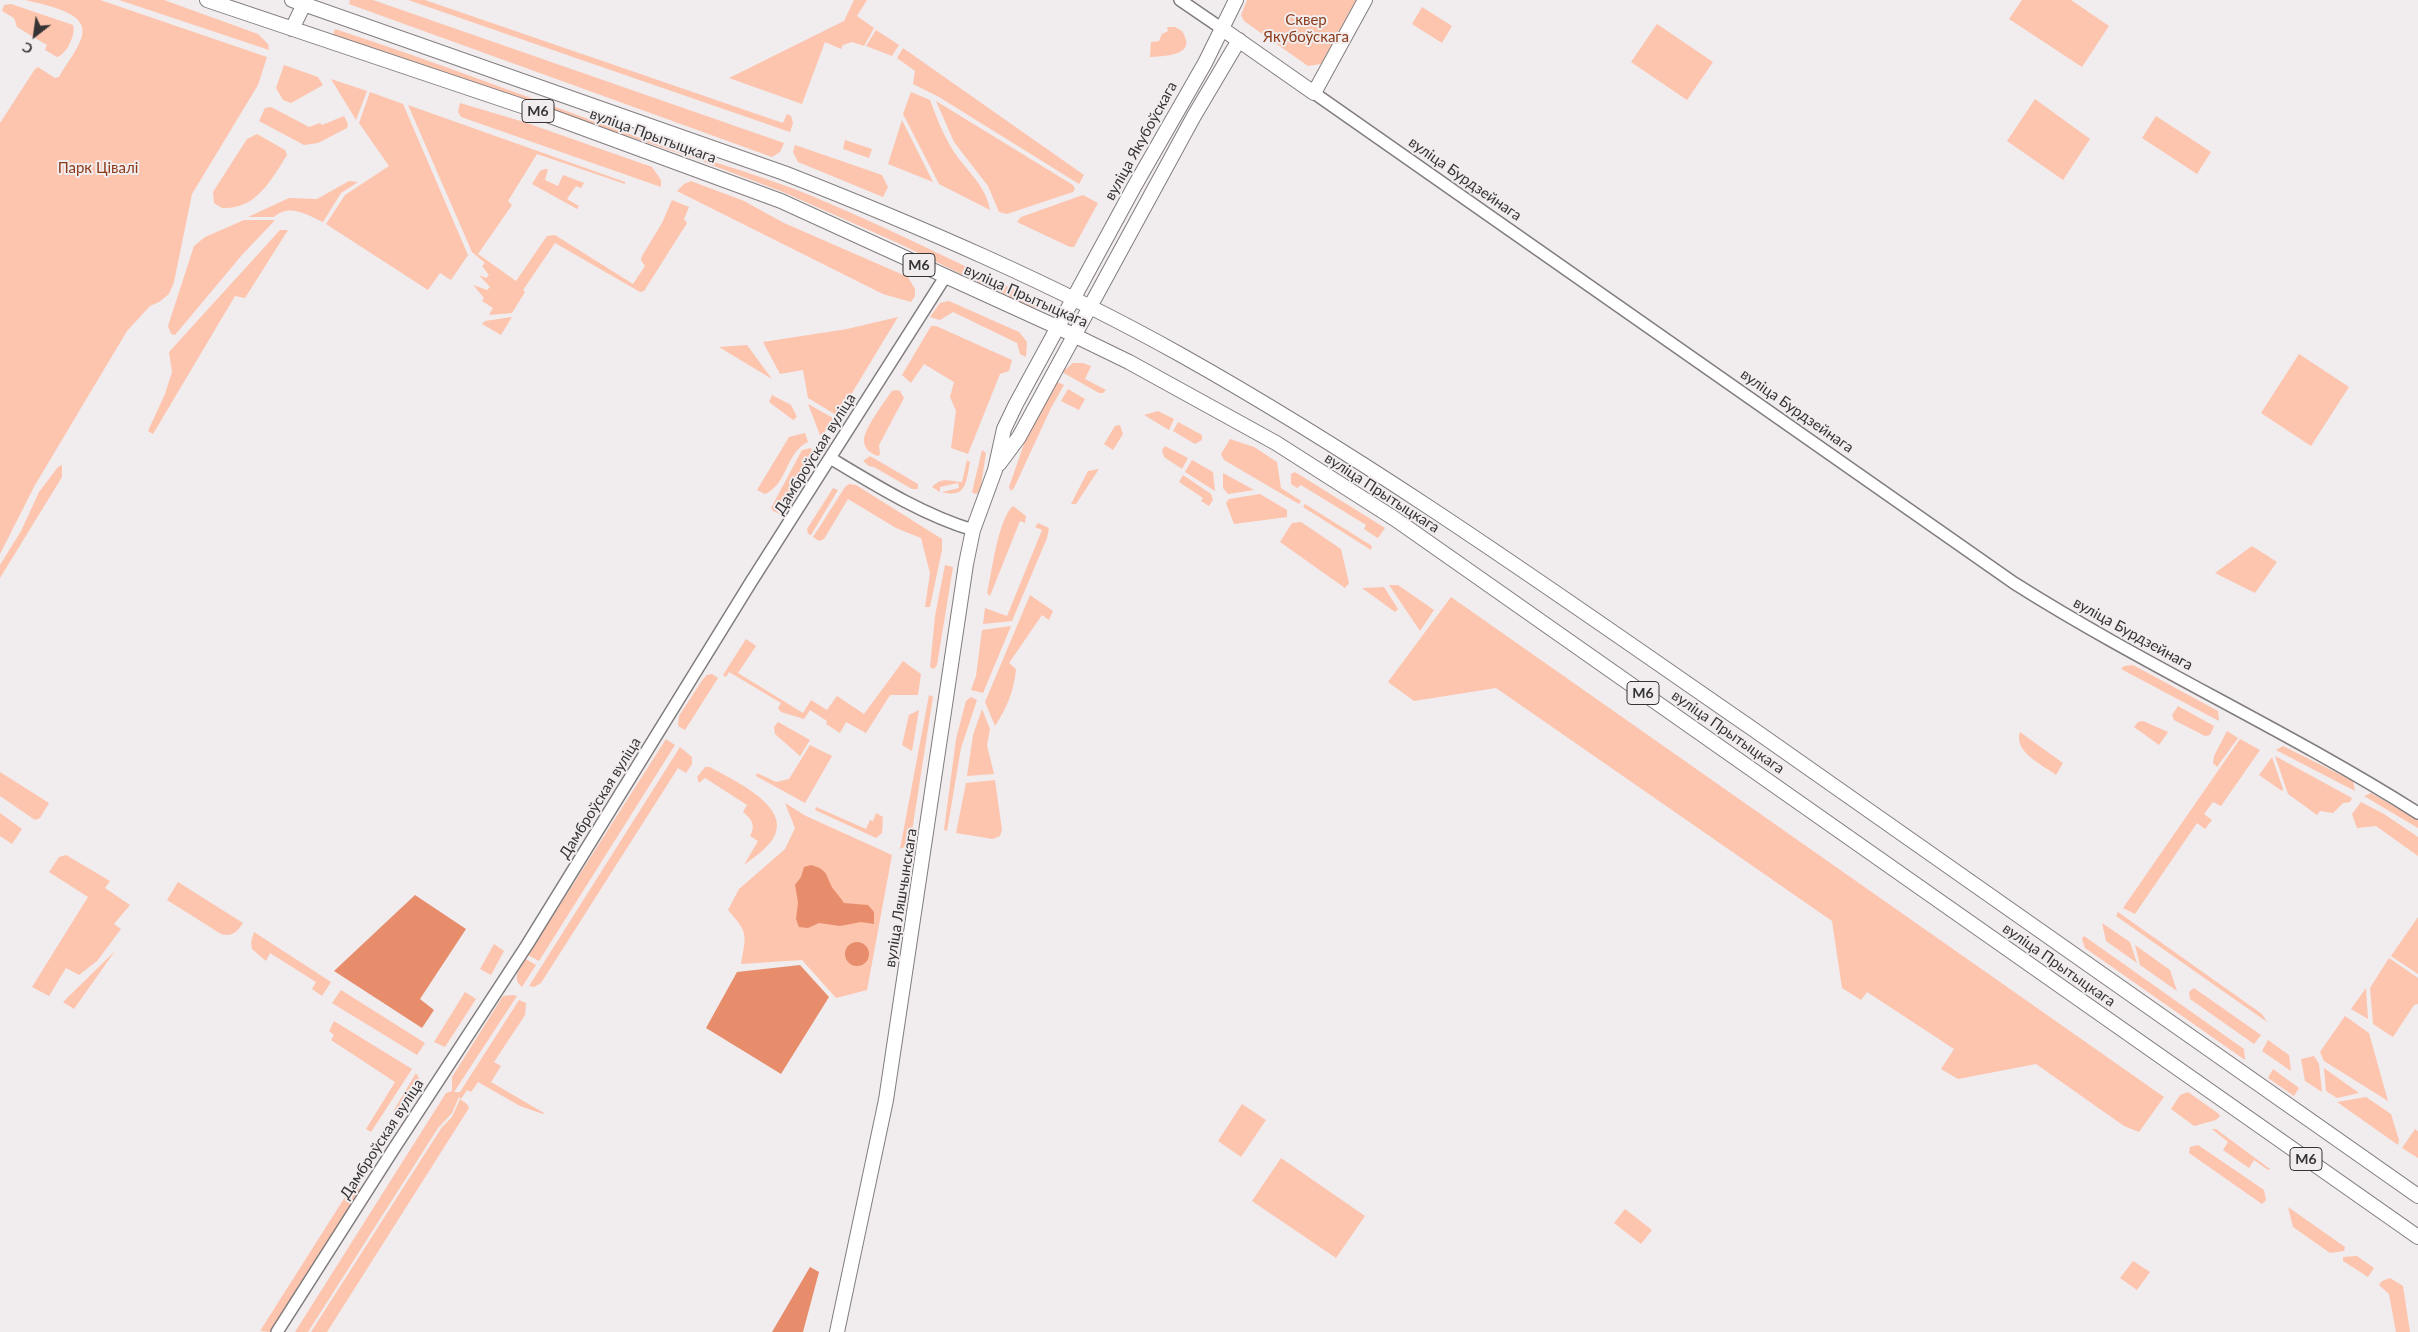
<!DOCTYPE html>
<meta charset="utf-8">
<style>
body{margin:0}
#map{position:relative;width:2418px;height:1332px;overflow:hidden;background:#f1ecee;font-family:Lato,sans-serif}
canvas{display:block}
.north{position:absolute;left:10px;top:10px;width:50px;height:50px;-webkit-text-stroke:4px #f1ecee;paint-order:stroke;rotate:210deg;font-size:14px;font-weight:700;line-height:20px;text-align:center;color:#353333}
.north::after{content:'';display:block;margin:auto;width:18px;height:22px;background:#353333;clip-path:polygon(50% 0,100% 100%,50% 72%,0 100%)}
</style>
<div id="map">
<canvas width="2418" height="1332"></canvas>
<div class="north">С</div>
</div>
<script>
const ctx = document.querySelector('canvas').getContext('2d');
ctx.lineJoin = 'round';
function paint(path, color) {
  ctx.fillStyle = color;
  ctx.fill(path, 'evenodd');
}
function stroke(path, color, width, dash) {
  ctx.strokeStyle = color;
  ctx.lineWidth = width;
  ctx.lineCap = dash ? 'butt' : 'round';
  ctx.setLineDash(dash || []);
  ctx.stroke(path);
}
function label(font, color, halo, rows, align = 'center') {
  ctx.font = font + ' Lato,sans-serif';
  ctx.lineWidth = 4;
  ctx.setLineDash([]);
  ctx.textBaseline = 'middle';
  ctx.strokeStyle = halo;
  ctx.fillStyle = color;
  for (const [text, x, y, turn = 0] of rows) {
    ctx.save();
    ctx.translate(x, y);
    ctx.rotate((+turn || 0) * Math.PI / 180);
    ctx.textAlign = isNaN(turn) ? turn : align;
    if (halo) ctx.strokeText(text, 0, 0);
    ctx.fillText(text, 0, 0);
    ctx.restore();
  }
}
paint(new Path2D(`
 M26 0H100L267 57 258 85 192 194 174 282 169 294 159 302 150 306 127 331 35 485 0 554V123L35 69 38 67 55 78 59 77C66 64 78 50 82 36 89 11 42 5 26 0Z
 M119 0H164L258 34 268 44 269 50Z
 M350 0H373L784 143 780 152 772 157 349 4Z
 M408 0H425L783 123 787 114 791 116 793 123 790 132Z
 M854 0H867L857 16 874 28 864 46 852 42 843 45 841 49 825 42 802 104 729 78 844 21Z
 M1247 0H1356L1321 64 1308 66 1244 21 1241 15Z
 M2022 0H2071L2109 26 2082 67 2009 19Z
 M11 4 73 25C76 34 67 54 57 57L45 50 47 44H45L17 27 14 18 2 11 4 5Z
 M1422 7 1452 26 1442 43 1412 24Z
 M1657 24 1713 62 1687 100 1631 62Z
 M1167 27H1175L1182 31C1198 56 1165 56 1150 57L1151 42 1159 41 1162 34 1168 31Z
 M335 29C437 62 537 101 638 137 694 157 752 172 807 194 884 226 958 263 1034 299L1039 302 1036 308 1026 306 898 243 783 192 701 161 333 35Z
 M876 30 899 45 892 56 866 46Z
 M903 48 1084 175 1079 184 939 97 913 84 915 71 897 58Z
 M284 65 318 77 323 85 291 103 283 100 276 88Z
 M331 79 367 91 356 120Z
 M370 92 403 104 468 255 451 280 440 273 428 290 326 224 345 195 389 166 359 123Z
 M911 92 930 100C936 116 942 132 951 147 963 168 986 184 990 210L939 184 903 114Z
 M2035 99 2090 139 2063 180 2007 141Z
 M936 101 1073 185 1075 189 1073 192 1007 214 999 212 988 186 954 142Z
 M460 103 524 122 652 167 661 180V187L461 117 458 112Z
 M408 105 625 182V184L537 154 508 201 512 205 478 254 516 281 547 236 555 235 633 284 645 266 641 260 642 256 662 223 672 200 689 207 684 219 687 223 644 291 640 292 555 243 523 290 525 292 512 313 489 315 493 308 482 301 484 298 473 285 487 290 490 287 479 275 486 278 489 275 482 266 485 263 472 252Z
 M271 107 309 127 320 123 322 125 344 116 348 124 347 128 318 143 304 145 259 121 265 108Z
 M2156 116 2211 152 2197 174 2142 138Z
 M902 120 933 182 888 164Z
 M257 134 285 150 287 155C271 180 256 210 222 208L214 203 213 192 247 139Z
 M845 140 872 149 869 158 843 149Z
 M795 145 882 175 888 187 883 197 798 162 793 152Z
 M545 169H548L545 180 558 186 563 175 584 183 581 188 576 186 567 199 579 206 577 209 532 184 540 171Z
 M349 181 358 182 341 193 323 222C307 215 290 203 274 217H248L289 198 317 199Z
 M691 181 744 201 784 223 908 277 915 289V296L911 302 883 294 677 191 684 184Z
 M1083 195 1098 203 1074 247H1070L1017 222 1021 217Z
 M244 220H275L242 255 175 335 171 334 168 326 194 246 205 237Z
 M280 230H288L245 298 235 296 153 434 148 431 165 394 172 372 169 352Z
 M949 301 1019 332 1027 342 1026 357 1020 354 1017 343 953 312 940 320 930 317 940 303Z
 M512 317 501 335 482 324 485 321Z
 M898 317 838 416 808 398 803 370 780 374 763 342 847 329Z
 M931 326H936L1012 360 1009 371 1000 374 968 454 951 448 956 411 950 397 954 382 924 364 911 383 902 375Z
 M747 345 772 379 719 347Z
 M2299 354 2349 387 2311 446 2261 413Z
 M1073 363H1083L1091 366 1085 379 1106 390 1103 393H1099L1062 372Z
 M1057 382 1064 385 1051 408 1014 488 1011 491 1009 487 1025 441Z
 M1068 389 1085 399 1079 410 1061 401Z
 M896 390 900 391 904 398 879 445 880 455 877 456C871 453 865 450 864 442 862 431 885 401 892 391Z
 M772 395 791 405 797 417 793 420 769 402Z
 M808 404 833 418 828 429 820 435Z
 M1158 411 1174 419 1169 430 1144 415Z
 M1178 422 1202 435V440L1195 444 1173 431Z
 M1120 425 1123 434 1113 450 1104 444 1115 426Z
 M805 433 808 442C785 453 788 484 765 494L757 490 789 437Z
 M1230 439 1254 447 1277 462 1281 488 1301 501 1299 504 1224 460 1221 454Z
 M1165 446 1188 458 1182 469 1164 457 1162 450Z
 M811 448 815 459 814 466 784 514 782 515 773 511 771 508 802 450Z
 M982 450 986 453 981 485 978 493 975 494 972 492Z
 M870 456 918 484V489H912L874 467 869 466 863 461Z
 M967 460 970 462C966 481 967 499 942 492L959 488 958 483 940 487V492L932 487C943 476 950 482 962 482Z
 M1192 460 1213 472 1215 491 1185 472Z
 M62 465V477L0 578V565L21 531 39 492 58 467Z
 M1099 469 1076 504H1071L1088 471Z
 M1295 472 1385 528 1378 538 1376 537 1364 529 1366 525 1301 485 1297 488 1291 484V474Z
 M1223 473 1254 490 1228 494 1223 488Z
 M1183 475 1211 494 1213 500 1209 506 1201 501 1203 498 1179 482Z
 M849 484 856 485 942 539V550L930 607H925L930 573 921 538 896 528 848 499 824 539 819 541 813 537 845 487Z
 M833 488 838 490 811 535 808 534 807 529Z
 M1260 494 1287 510V517L1234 524 1226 503 1229 499Z
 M1305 504 1372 546 1371 550 1303 507Z
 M1013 506 1026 516 1025 523 1020 521 990 596 987 593C992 572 998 519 1013 506Z
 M1301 522 1341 549 1349 583 1345 588 1280 542 1292 523Z
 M1038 523 1049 528 1047 538 1012 621 983 624 985 608 1007 616 1042 530 1035 527Z
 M2252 546 2277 562 2255 593 2215 573Z
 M945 565 953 567 937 665 934 669 930 667 935 616Z
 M1389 585H1398L1434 610 1420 631Z
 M1384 587 1398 609 1395 612 1362 588Z
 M1030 595 1053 611 1049 620 1042 615 1009 663 1016 669C1014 691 1007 707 995 726L985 702Z
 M1451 597 2164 1097 2139 1132 2124 1126 2036 1064 1958 1079 1941 1069 1954 1049 1867 992 1861 1000 1842 988 1832 921 1496 688 1414 701 1388 682Z
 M1011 626 983 693 971 690 976 676 982 630Z
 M746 639 756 646 738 673 803 713 811 700 827 710 837 696 864 714 903 661 921 674 918 695H890L866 733 846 722 840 733 826 724 827 721 810 710 804 719 781 712 778 708 781 703 729 672 726 677 723 675Z
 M2133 665 2218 711 2219 721 2121 669 2124 666Z
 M712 674 718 678 685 730 678 726 679 716 703 679 707 675Z
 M929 695 933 697 910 844 900 849Z
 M971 697 977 700 961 748 947 831 944 830 956 739 966 701Z
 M2178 706 2214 726 2210 735 2205 736 2174 720 2172 715Z
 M982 709 990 729 987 745 994 774 967 776 973 735Z
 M919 710 912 751 902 745 909 715Z
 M2143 721 2168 732 2159 745 2134 727 2138 722Z
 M778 722 810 740 800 756 775 734 774 727Z
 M2227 731 2238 738 2217 767 2213 763 2214 756Z
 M2020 732 2063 763 2056 775C2043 765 2013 752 2020 732Z
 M666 739 675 745 539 961 528 955Z
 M2240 739 2260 750 2221 806 2213 802 2204 814 2212 820 2205 829 2197 823 2135 914 2123 908Z
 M810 745 832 756 805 803 756 776 757 773 776 782 789 779Z
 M2283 746 2353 781 2355 791 2276 750Z
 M680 747 692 757V764L686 773 678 768 541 983 534 987 529 986Z
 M2275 756 2352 798 2350 802 2343 803 2333 813 2320 811 2317 815 2288 794Z
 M2272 757 2283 789 2282 791 2259 775Z
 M705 767H710C730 779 789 804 775 835 769 848 754 857 744 865L758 841 750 836C756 826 752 819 743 812L747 805 705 778 699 783 697 777Z
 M0 772 49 803 40 818 35 820 0 796Z
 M995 780 1002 830 1000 836 993 839 956 833 966 783Z
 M2371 793 2418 820V828L2364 796Z
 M2361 802 2384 814 2418 837V856L2376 826 2357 828 2352 814Z
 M785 803 806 816 892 855 867 990 836 998 802 960 741 964C746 934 749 934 728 910L739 889 785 849 795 828Z
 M816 807 866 829 870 820 873 821 876 813 883 817 882 833 876 838 815 810Z
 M0 813 22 829 12 844 0 836Z
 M66 855 110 881 105 888 130 905 114 924 121 929 97 961 79 975 66 968 49 996 32 987 88 897 49 872 59 857Z
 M178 882 243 923C237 932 232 937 221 934L167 900Z
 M2118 912 2262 1014 2267 1022 2116 916Z
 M2418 917V974L2391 956Z
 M2102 923 2130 942 2137 963 2106 941Z
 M254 932 331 982 322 996 312 989 316 982 270 953 266 961 252 949 251 942Z
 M2084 936 2244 1049 2245 1060 2085 948 2082 939Z
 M494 944 504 951 491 975 480 969Z
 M2135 945 2170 970 2177 991 2140 965Z
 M115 951 74 1009 63 1002Z
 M2389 958 2418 978V1004L2414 1005 2393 1037 2373 1024 2370 988Z
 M526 959 536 965 522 987C511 978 520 969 526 959Z
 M2194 988 2261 1035 2254 1044 2190 999 2189 992Z
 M2366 988 2368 1019 2351 1009Z
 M341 990 425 1043 417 1055 332 1003Z
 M465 992 476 999 445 1047 434 1042Z
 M513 995 517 996 454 1092H460L519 1000 526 1003 525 1015 494 1062 501 1066 491 1082 544 1113 543 1114 520 1106 478 1082 471 1092 467 1090 461 1099 459 1097 452 1113 438 1128 308 1332H295L446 1093 452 1091V1077L503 996Z
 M2345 1016 2369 1033 2388 1101 2324 1061 2320 1052Z
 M334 1021 412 1069 371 1132 366 1129 395 1082 331 1040 334 1035 329 1031Z
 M2268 1040 2289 1055 2291 1071 2262 1051Z
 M2314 1056 2319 1064 2322 1092 2305 1081 2301 1059Z
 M2324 1068 2359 1093 2337 1098 2326 1091Z
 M2273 1069 2299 1088 2294 1096 2268 1078Z
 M416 1073 421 1082 412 1099 407 1100 400 1113 394 1110Z
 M2188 1092 2219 1114 2220 1116 2216 1120 2194 1126 2171 1109 2180 1095Z
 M2366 1097 2391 1114 2399 1140 2398 1145 2337 1102Z
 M460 1099 467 1104 469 1108 327 1332H311L442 1127 452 1117Z
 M1242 1104 1266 1120 1241 1157 1218 1141Z
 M2212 1129H2216L2270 1169 2268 1170 2254 1160 2249 1168 2223 1150 2228 1142Z
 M2415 1129 2418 1131V1158L2402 1148Z
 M2198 1145 2264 1190 2266 1200 2262 1204 2189 1153 2190 1147Z
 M1281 1158 1365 1216 1336 1258 1252 1201Z
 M352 1186 359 1188 360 1191 270 1332 260 1331Z
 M2288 1207 2345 1247 2344 1251 2330 1253 2293 1227Z
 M1625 1209 1652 1230 1641 1244 1614 1223Z
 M2357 1256 2374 1268 2368 1277 2343 1261V1257Z
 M2133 1261 2150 1272 2137 1290 2120 1278Z
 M2390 1278 2403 1286 2410 1332H2396L2389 1294 2379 1285 2382 1281Z`), '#fdc4ae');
paint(new Path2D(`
 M811 865C830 870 825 877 834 890 837 894 841 898 844 903L868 905 874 912V924L861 922 840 926 819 923 808 928 799 927 796 919 798 902 795 885 801 877 804 867Z
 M415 895 466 929 420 999 434 1010 422 1028 334 971Z
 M845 954a12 12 0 1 1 24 0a12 12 0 1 1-24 0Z
 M800 965 829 997 781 1074 706 1028 737 972Z
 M810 1267 819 1272 803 1332H772Z`), '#e88d6c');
const minor = new Path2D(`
 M1180 0 1221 28
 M1314 93 2014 583C2145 666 2287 730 2418 813
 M830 458C875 485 923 515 973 530
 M277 1332 393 1150 527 945 751 582 945 277`);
const major = new Path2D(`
 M207 0 531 109 781 201 1057 327 1129 362 1276 443 1395 519 2418 1237
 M292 0 784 173C919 226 1054 284 1181 355 1379 466 1563 598 1750 727 1973 882 2196 1038 2418 1196
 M1221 28 1314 93 1365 0
 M292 29 306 0
 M999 464 1019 437 1194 116 1239 40
 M837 1332 886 1100 966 564 973 530 995 470 1004 429 1016 404 1134 187 1205 63 1236 0`);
stroke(minor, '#817d7e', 14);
stroke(major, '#817d7e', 16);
stroke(minor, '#fff', 11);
stroke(major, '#fff', 14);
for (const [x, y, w] of [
 [538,111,32],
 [919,265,32],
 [1643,693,32],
 [2306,1159,32]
]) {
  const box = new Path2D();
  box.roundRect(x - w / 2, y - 11.5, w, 23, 4);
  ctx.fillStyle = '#f1ecee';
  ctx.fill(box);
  stroke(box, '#353333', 1);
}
label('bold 14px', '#353333', null, [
 ["М6",538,111],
 ["М6",919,265],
 ["М6",1643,693],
 ["М6",2306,1159]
]);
label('15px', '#8c3b19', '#f1ecee', [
 ["Сквер",1306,20],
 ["Якубоўскага",1306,37],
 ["Парк Цівалі",98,168]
]);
label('15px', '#353333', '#f1ecee', [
 ["вуліца Прытыцкага",653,136,20],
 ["вуліца Якубоўскага",1141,141,-61],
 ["вуліца Бурдзейнага",1465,179,35],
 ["вуліца Прытыцкага",1026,296,24],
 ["вуліца Бурдзейнага",1797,411,35],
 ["Дамброўская вуліца",815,454,-58],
 ["вуліца Прытыцкага",1382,493,33],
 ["вуліца Бурдзейнага",2133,634,29],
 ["вуліца Прытыцкага",1728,732,35],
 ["Дамброўская вуліца",600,798,-58],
 ["вуліца Ляшчынскага",901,898,-81],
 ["вуліца Прытыцкага",2059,965,35],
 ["Дамброўская вуліца",382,1139,-57]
]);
</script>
